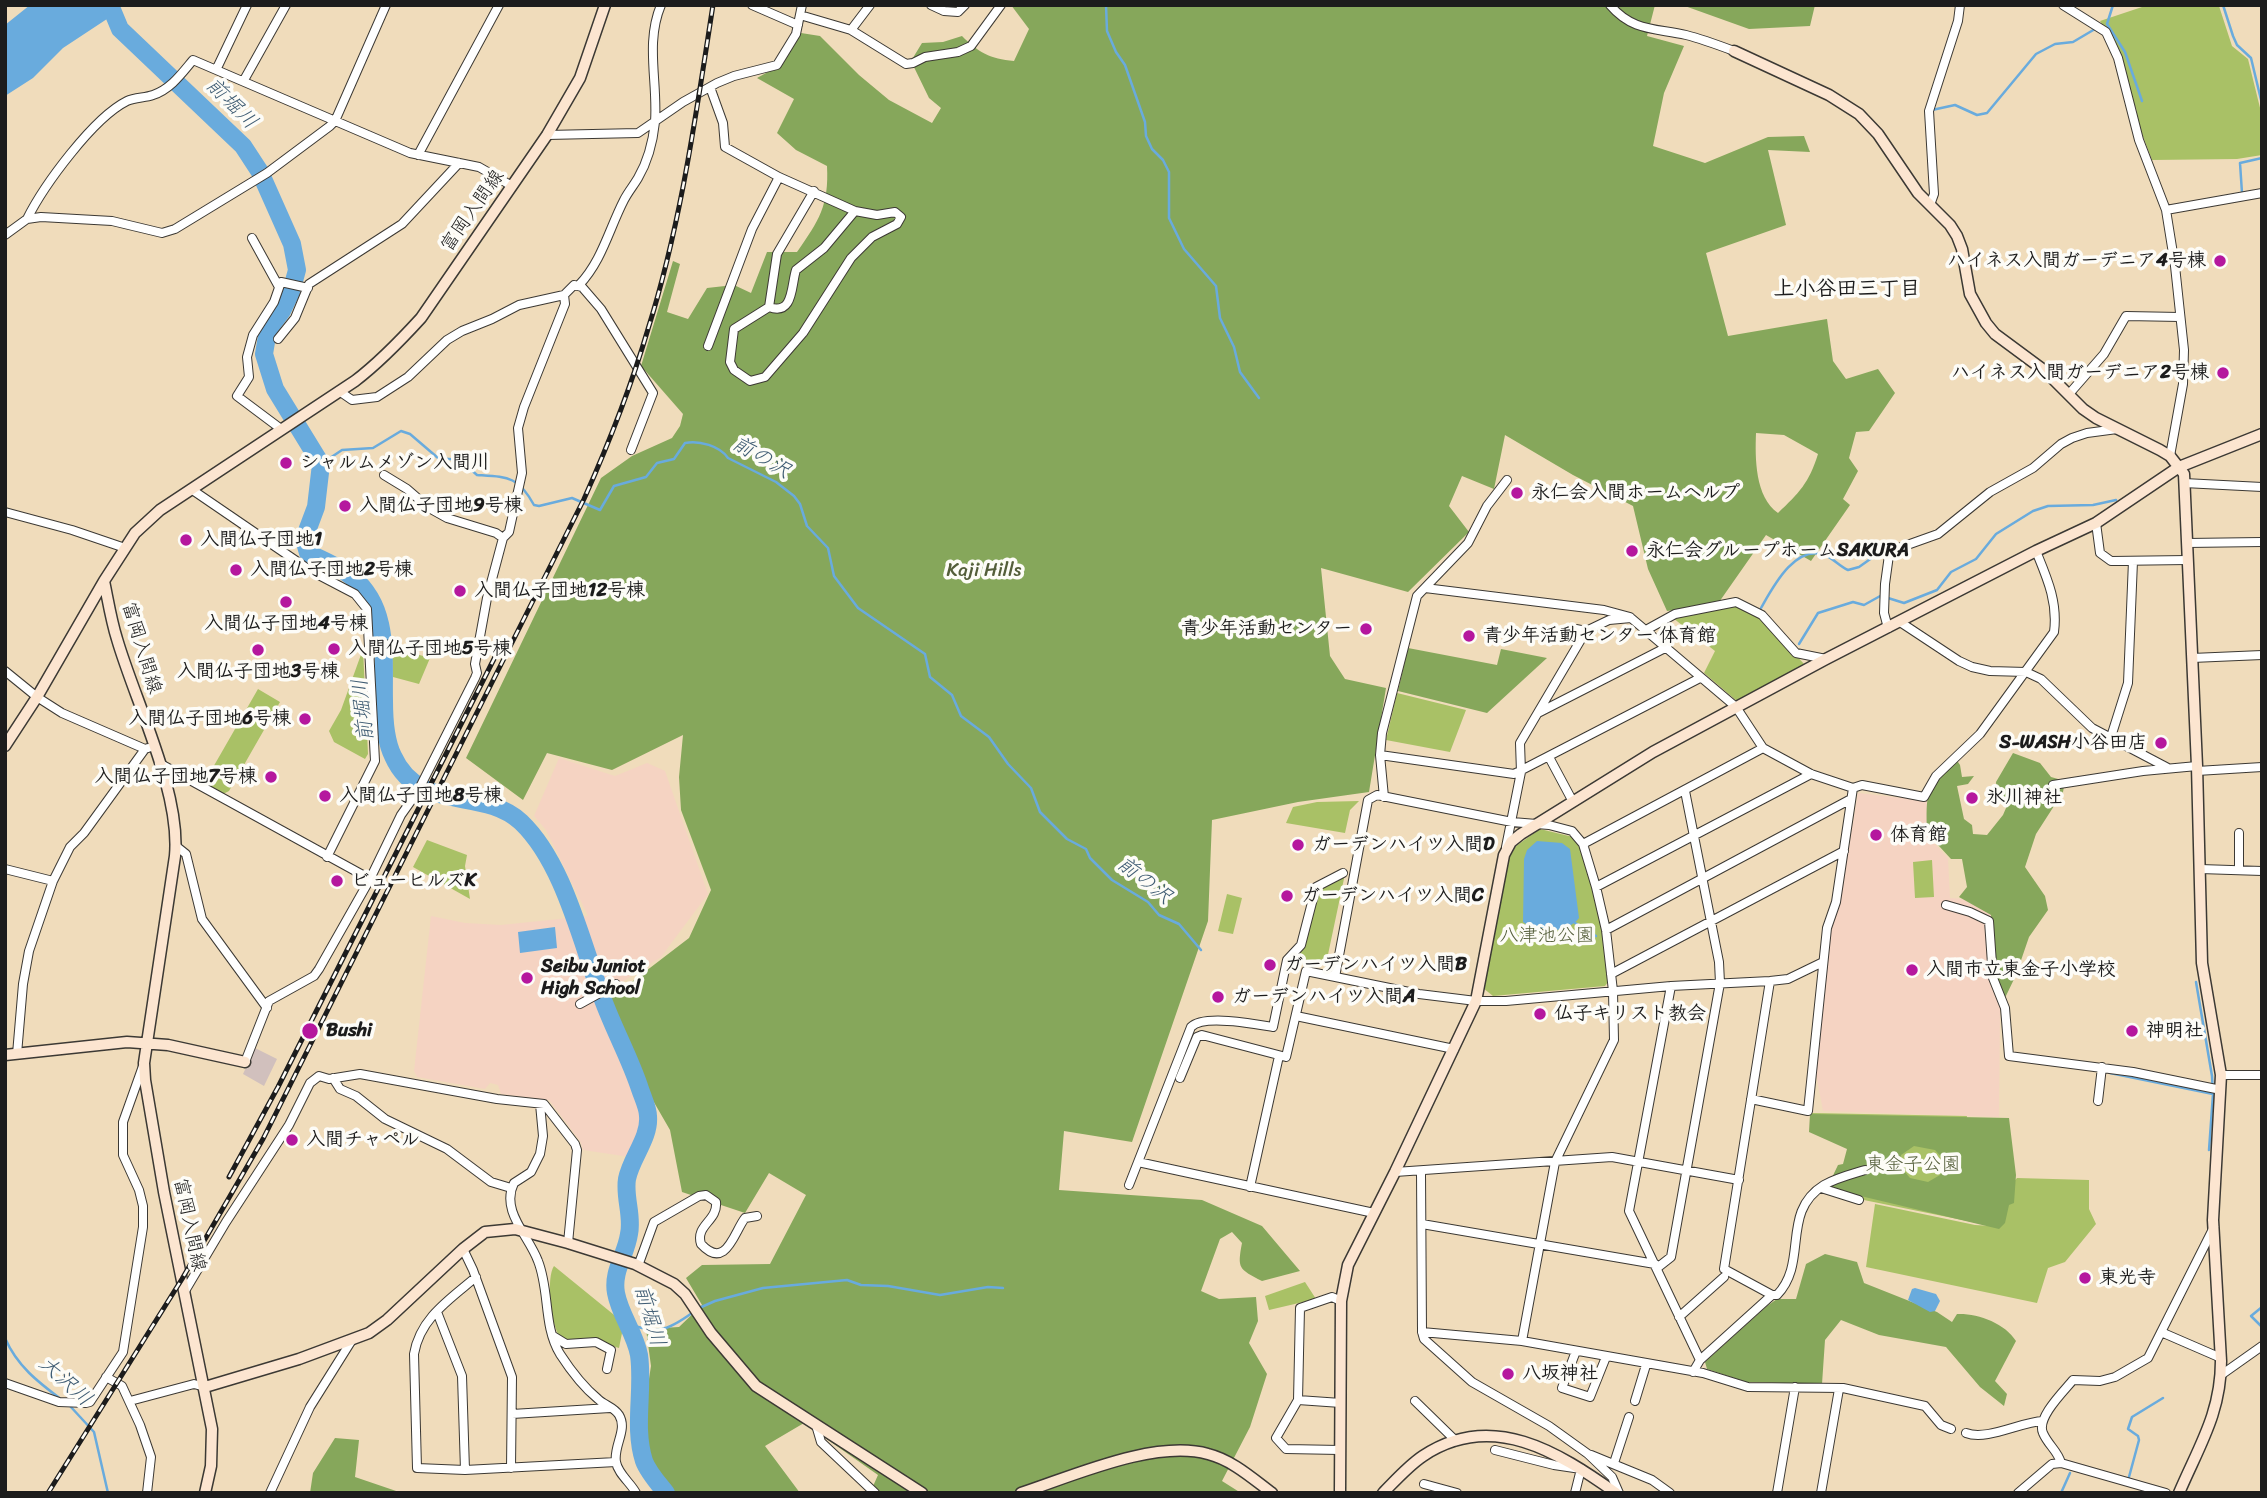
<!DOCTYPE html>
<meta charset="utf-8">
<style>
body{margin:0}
#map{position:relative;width:2267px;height:1498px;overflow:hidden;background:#f0dcbb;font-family:Sriracha,sans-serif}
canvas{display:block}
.frame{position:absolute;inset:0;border:7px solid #1c1c1c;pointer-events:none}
</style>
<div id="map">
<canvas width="2267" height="1498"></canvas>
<div class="frame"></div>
</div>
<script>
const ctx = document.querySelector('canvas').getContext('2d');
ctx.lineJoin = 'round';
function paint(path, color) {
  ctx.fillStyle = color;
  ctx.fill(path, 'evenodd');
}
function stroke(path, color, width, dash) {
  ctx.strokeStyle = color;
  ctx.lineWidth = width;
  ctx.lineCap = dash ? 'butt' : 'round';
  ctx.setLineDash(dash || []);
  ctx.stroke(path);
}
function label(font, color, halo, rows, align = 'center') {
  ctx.font = font + ' Sriracha,"Klee One",sans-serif';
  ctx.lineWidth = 7;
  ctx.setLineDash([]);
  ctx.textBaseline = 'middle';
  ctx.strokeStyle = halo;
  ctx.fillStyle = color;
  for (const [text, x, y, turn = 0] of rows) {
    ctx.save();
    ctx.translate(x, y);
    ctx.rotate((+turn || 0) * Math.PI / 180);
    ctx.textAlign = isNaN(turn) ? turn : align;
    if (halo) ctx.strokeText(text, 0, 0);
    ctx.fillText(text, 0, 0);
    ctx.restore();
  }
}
paint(new Path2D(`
 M559 758 615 776 647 763 665 771 708 894 661 957 597 998 646 1115 644 1129 630 1157 583 1150 580 1141 549 1100 501 1094 498 1085 490 1083 485 1089 417 1077 414 1071 431 916 465 923 501 925 588 916 546 830 534 816Z
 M1858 793 1928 801 1929 838 1948 858 1950 898 1965 899 1994 913 2000 1008 1999 1117 1823 1111 1815 1069 1831 932 1839 905Z`), '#f5d3c2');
paint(new Path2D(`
 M255 1048 277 1059 264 1086 243 1074Z`), '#d1c0bd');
paint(new Path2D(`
 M2148 5 2219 6 2232 46 2248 59 2262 116V155L2237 159 2152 160 2139 126 2136 108 2131 99 2121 55 2100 21Z
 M1737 604 1761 617 1804 664 1738 702 1704 673 1715 651 1673 618Z
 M392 647 430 658 419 684 393 677Z
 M363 649 368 754 365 759 334 742 329 731 341 710Z
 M258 689 280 702 229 791 223 794 204 783Z
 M1397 693 1466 710 1450 752 1386 740Z
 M1359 801 1350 810 1345 833 1286 823 1293 807 1317 802Z
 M1540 829 1573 837C1600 874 1603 938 1608 982L1605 986 1493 996 1483 988 1495 917 1509 858 1516 846Z
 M427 840 467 855 465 866 470 899 413 867Z
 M1932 860 1934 897 1915 898 1913 862Z
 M1345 874 1326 964 1305 960 1296 965 1291 964 1303 946 1316 887Z
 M1227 894 1242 898 1233 934 1218 931Z
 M1812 1113 1967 1116 1957 1171 2002 1195 2017 1178 2089 1180V1209L2096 1224 2065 1262 2048 1268 2037 1303 1866 1267 1875 1204 1975 1225 1992 1226 1849 1197 1825 1181 1870 1152 1811 1130Z
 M554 1266 624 1323 619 1348 593 1340 567 1342C564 1340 560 1337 558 1334 551 1320 546 1278 554 1266Z
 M1305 1282 1316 1299 1269 1310 1265 1296Z`), '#a9c166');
paint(new Path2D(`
 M1011 5H1655L1647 36 1684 46 1664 93 1653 146 1705 163 1768 137 1804 136 1810 152 1768 150 1786 225 1706 253 1728 336 1827 319 1833 361 1846 379 1878 369 1895 393 1869 431 1856 432 1849 458 1858 471 1843 499 1850 505 1811 561 1766 535 1717 605 1667 611 1648 569 1633 506 1573 475 1505 435 1494 489 1462 476 1449 506 1469 532 1408 592 1321 568 1330 656 1345 679 1386 688 1369 792 1298 802 1212 820 1208 921 1132 1142 1064 1131 1059 1190 1202 1200 1262 1226 1300 1271 1262 1281C1239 1269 1237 1269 1242 1243L1232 1232 1220 1239 1201 1291 1219 1299 1256 1297 1258 1321 1249 1343 1267 1374 1250 1427 1222 1481 1241 1493H870L878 1475 804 1423 765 1446 800 1493H660L641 1430 651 1366 646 1329 679 1327 702 1305 686 1278 702 1265 770 1264 806 1195 769 1173 745 1213 682 1192 670 1130 599 1007 689 938 711 890 681 810 679 777 683 735 612 770 547 753 523 800 466 758 601 478 632 456 672 438 680 426 683 414 641 366 673 261 680 264 667 312 688 319 707 288 734 285 751 293 767 252H797C819 220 829 206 827 166L796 150 777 133 794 99 757 78 775 68 801 33 820 36 859 75 889 100 932 123 941 108 929 98 911 61 922 43 943 42 962 36C978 52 990 59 1014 61L1029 29ZM1756 433 1784 435 1818 454C1809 483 1799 493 1778 513 1755 497 1755 458 1756 433Z
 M1682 5H1815L1810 26 1749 29Z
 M1408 648 1497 665 1501 649 1547 658 1487 713 1398 691Z
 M2013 753 2040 763 2051 777 2065 781 2063 792 2036 834 2025 867 2045 896 2048 910 2029 937 2016 975 2004 1000 1996 979 1991 915 1959 897 1967 887 1962 859H1951L1927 833C1926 793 1925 787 1956 759L1960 765 1962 777 1974 776 1968 784 1957 786 1964 819 1972 825 1973 834 1987 835 2003 815 2009 801 1997 796 1996 782Z
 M1810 1114 2009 1118 2016 1175 2014 1203 2009 1205 2005 1223 1999 1229 1827 1188 1838 1165 1843 1164 1847 1149 1809 1132ZM1914 1146 1935 1150 1945 1161 1940 1175 1928 1182 1910 1178 1900 1166 1901 1155Z
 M1825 1254 1857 1262 1864 1283 1937 1312 1952 1322 1957 1314C1977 1313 2005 1323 2016 1341L1995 1381 2007 1394 2004 1406 1980 1387 1946 1347 1879 1335 1841 1320 1825 1340 1822 1384 1746 1382 1707 1369 1705 1362 1767 1306 1777 1299H1796L1806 1264Z
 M335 1438 359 1440 355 1477 402 1493H310L313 1473Z`), '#86a75b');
paint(new Path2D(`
 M30 5H119L110 17 63 48 33 78 5 96V25Z
 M1537 841 1562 843 1570 849 1579 918C1567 934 1538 934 1523 922L1524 859 1527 850Z
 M555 927 557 948 520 953 518 932Z
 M1915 1288 1936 1294 1940 1301 1935 1311 1930 1312 1908 1300 1912 1289Z`), '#69abdd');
stroke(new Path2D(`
 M1106 5 1107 31 1116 52 1125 65 1145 122 1146 136 1152 149 1163 160 1169 172V218L1184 249 1216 286 1220 318 1234 347 1240 372 1259 398
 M2113 5 2107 24 2125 52 2142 101
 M2223 5 2233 36 2237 45 2251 58 2262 104
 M1932 110 1955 105 1977 115 1987 113 2036 54 2055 44 2073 42 2095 29
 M2242 193 2240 163 2262 158
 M321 464 342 450 373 448 401 431 410 434 438 458 460 460 477 475C508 477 518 476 534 505L539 506 572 498 600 510 614 486 646 477 657 463 674 459 685 443C699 440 720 446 728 458L776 482 794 496 800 504 807 526 828 548 834 576 858 608 925 654 930 677 952 695 961 716 989 737 1008 764 1031 788 1040 812 1067 839 1086 849 1090 858 1112 880 1148 902 1159 915 1179 924 1201 950
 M1888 598 1904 603 1937 590 1951 572 1976 559 1996 534 2033 511 2048 506 2093 505 2116 500
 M1761 608C1773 587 1795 544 1825 555 1834 559 1839 566 1848 570L1859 567 1876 555
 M1799 644 1818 613 1853 602 1864 605 1882 595
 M1575 923 1596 936
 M2196 982 2212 1076 2213 1094 2209 1150
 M2110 1073 2213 1094
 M2262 1307 2251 1316 2262 1327
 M697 1309 715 1301 763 1288 847 1280 861 1285 888 1286 940 1295 988 1287 1003 1288
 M627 1323C656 1335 667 1331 692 1313
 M5 1338C17 1366 38 1382 62 1400
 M70 1406 94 1432 108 1493
 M2129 1477 2139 1440 2138 1436 2128 1429 2132 1417 2163 1398
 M2061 1493 2070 1473`), '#69abdd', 2.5);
stroke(new Path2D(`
 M110 5 120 29 243 146 260 172 292 244 297 270 291 292 282 311 268 330 264 354 275 389 321 464 316 507 304 539 308 553C323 560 340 567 352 577 390 608 383 657 384 701 384 719 385 740 393 756 419 814 482 786 521 822 564 863 581 942 602 997 613 1028 630 1058 640 1089 643 1098 648 1108 648 1116 650 1138 631 1158 627 1179 624 1197 633 1216 629 1234 626 1255 612 1271 616 1293 620 1315 635 1333 639 1355 644 1390 633 1427 644 1461 648 1472 658 1483 666 1493`), '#69abdd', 18);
const street = new Path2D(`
 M752 5 798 25
 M931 5 944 11 958 12 965 5
 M1610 5C1633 32 1656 28 1686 35 1702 39 1718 45 1734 51
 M2063 5 2106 32 2118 58 2139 140 2166 210 2175 266 2184 350 2183 384 2170 456
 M800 15 851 30 906 64 913 63 925 57 958 52 971 46 1001 5
 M851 30 870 5
 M217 68 247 5
 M244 80 286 5
 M710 87 723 123 725 147 779 177 855 211 824 248 796 270C791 285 794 316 769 307L734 329 730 362 734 370 750 381 765 377 803 333 851 258 872 237 897 224 901 217 895 212 877 215 855 211
 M547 135 638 133 683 102 717 83 734 76 777 65 796 34 802 5
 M418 155 499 5
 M1930 205 1934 194 1929 111 1958 21 1960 5
 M2166 210 2262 193
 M27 219C44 185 93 118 127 101 135 97 145 98 153 95 171 89 182 73 193 60L410 153 479 167 512 186
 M5 235 27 219 41 217 112 221 162 233 175 229 267 173 330 126 335 121 386 5
 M252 238 279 287
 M579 285C602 261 609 229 624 200 628 192 634 185 638 178 648 161 653 141 655 122 658 82 645 43 661 5
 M769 307 777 254 814 191
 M278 339 295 318 309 284 402 224 459 163
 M708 346 752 229 779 177
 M339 391 352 400 377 397 408 377 447 340 462 331 492 319 519 305 564 295
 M2069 394 2104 354 2126 316 2180 317
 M281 429 237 396 249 377 247 357 253 335 274 302 281 282 308 288
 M384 475 407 489 429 508 447 518 496 533 503 538
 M2184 483 2262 487
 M191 489 311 571 355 594 367 609 375 761 327 857
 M5 512 72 530 125 548
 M2096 523 2100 553 2111 561 2188 560
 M2187 543 2262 542
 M1425 588 1604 610 1630 617
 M1900 622 1959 661 1972 667 1990 671 2026 672 2041 679 2092 728 2168 768
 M1888 628 1884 613 1885 584 1889 555 1896 549 1938 534 1990 492 2033 468 2061 444 2072 438 2087 433 2117 429
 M1646 630 1675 614 1736 602 1762 615 1796 653 1826 659
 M1565 631 1576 629 1586 631
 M370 646 396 644
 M2192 658 2262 655
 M5 671 37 697 62 713 145 749 148 748
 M1538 713 1667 647
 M2110 740 2128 683 2133 561
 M1380 755 1514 774 1700 678
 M1549 757 1572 800
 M159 763 370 879
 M2197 771 2262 767
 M2053 785 2143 771 2197 766
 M1384 797 1380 755 1382 733 1417 596 1468 543 1487 506 1507 480
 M2239 833V870
 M1583 844 1763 748
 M176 846 186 854 202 919 267 1008
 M1506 847 1521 772 1520 743 1586 631 1609 620 1631 618 1736 707 1763 748 1811 774 1853 788 1862 785 1924 797 1936 776 1980 734 2054 632C2058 602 2047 578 2036 551
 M5 869 53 881
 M2200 869 2262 871
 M1596 887 1811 774
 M1946 905 1970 912 1989 921 1993 978 2005 1008 2009 1056 2133 1072 2221 1090
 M1606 930 1851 799
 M1611 974 1844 851
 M1335 977 1368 800 1377 795 1512 822 1549 825 1572 831 1583 844 1596 887 1606 930 1613 991 1614 1040 1555 1162 1522 1341
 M1770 981 1724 1269 1772 1295
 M1671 986 1629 1211 1700 1360 1693 1372
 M580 1004 616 984
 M1296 1016 1454 1049
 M17 1054 23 984 29 951 53 881 70 847 84 833 145 749
 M245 1062 269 1001 314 976 319 969 370 879 401 815 418 791 475 678 477 673 475 664 487 598 503 538 509 532 522 473 518 428 524 407 565 304 564 295 574 285 582 287 601 309 653 393 631 450
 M2221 1075H2262
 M333 1078 340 1089 356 1096 385 1119 447 1149 491 1182 511 1188
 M1180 1078 1197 1037 1202 1035 1286 1057 1306 971 1419 994 1476 1001H1506L1671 986 1770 981 1788 979 1823 962
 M1751 1099 1808 1111 1827 928 1836 902 1853 788
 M2098 1101 2102 1067
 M540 1104 543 1136 540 1154 531 1172 514 1183C500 1211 529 1236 538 1261 550 1291 543 1326 560 1354 571 1371 582 1386 598 1399 604 1405 614 1407 619 1415 628 1430 613 1446 616 1462 618 1474 631 1483 636 1493
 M1138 1162 1374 1213
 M1395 1172 1612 1157 1739 1180
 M1421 1172 1422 1332 1424 1339 1472 1382 1549 1426 1588 1454 1612 1477 1619 1493
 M1129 1185 1191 1027C1203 1014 1256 1024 1273 1027L1287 960 1301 945 1316 887 1343 873
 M1250 1187 1279 1056
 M1821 1188 1859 1200
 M1422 1224 1655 1264
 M463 1249 473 1270 512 1377 511 1468
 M638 1266 654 1222 699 1196 706 1195 716 1202C718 1221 695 1225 701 1244 726 1271 734 1232 745 1218L757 1216
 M1657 1268 1671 1257 1720 983 1719 962 1685 791
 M476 1277C450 1299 420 1318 414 1354L417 1468 465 1470 616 1462
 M185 1291 226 1222 289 1125 310 1083 319 1076 329 1079 360 1074 497 1099 544 1104 575 1144 577 1150 568 1243
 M437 1312 462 1376 465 1470
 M1679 1317 1724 1277
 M1422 1332 1522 1341 1703 1373 1748 1387 1843 1388 1925 1406 1941 1425 1951 1429
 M2161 1332 2221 1358
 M553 1336 566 1344 596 1342 611 1350 607 1369
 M1576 1351 1562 1388 1590 1397 1606 1357
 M1700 1360 1772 1295H1777C1809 1262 1780 1212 1824 1185 1836 1178 1852 1174 1865 1170
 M2221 1375 2262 1346
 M106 1377 122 1386 140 1425 151 1457 147 1493
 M5 1383 59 1402 86 1403 90 1402 123 1352 143 1227V1206L139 1190 123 1155V1122L143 1066
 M1298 1400 1300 1308 1332 1297 1341 1301
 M130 1401 194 1384 205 1387
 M1415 1401 1456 1441
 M1635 1401 1646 1365
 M512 1414 610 1408
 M816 1425 821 1442 875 1493
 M1966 1433C1987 1441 2020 1422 2043 1421
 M1340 1450 1286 1449 1276 1438 1298 1400 1341 1403
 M1495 1450 1554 1465 1581 1469 1575 1493
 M1591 1455 1652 1480 1670 1493
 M1614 1463 1629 1417
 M2061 1463C2058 1451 2048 1445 2043 1433 2036 1418 2064 1391 2073 1380L2100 1381 2115 1377 2148 1358 2214 1227
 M1424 1484 1457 1493
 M270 1493 310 1407 352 1340
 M1777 1493 1795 1387
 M1821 1493 1839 1389
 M2018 1493 2052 1464 2061 1463 2166 1493`);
const secondary = new Path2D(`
 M1734 51 1829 95 1859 114 1878 134 1918 193 1950 225 1957 236 1962 249 1970 294 1986 323 1995 334 2045 371 2083 409 2096 418 2160 450 2170 456 2184 474 2197 766 2202 963 2221 1075 2213 1220 2221 1361C2221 1413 2199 1446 2179 1493
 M5 746 37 697 104 581
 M5 1055 127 1042 168 1045 245 1062
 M205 1387 299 1359 369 1333 387 1320 463 1249 485 1232 515 1229 568 1243 635 1264 674 1284 685 1294 711 1333 756 1386 922 1493
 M205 1493 211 1466 212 1429 164 1192 145 1080 144 1063 175 856C181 792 135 701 117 639 111 620 108 600 104 581L135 533 160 510 355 381C380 362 400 341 421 318L547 135 580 78 605 5
 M1021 1493C1073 1476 1155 1439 1208 1454 1232 1460 1252 1478 1272 1493
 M1340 1493 1341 1301 1348 1265 1395 1172 1476 1001 1504 855 1511 842 1521 834 1653 752 1826 659 2036 551 2096 523 2179 467 2262 434
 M1383 1493C1395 1481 1408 1466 1423 1456 1492 1410 1558 1452 1616 1493`);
stroke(street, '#3c3934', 10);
stroke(secondary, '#3c3934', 13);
stroke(street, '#fff', 8);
stroke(secondary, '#fce5d0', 10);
const rail = new Path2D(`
 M229 1177 278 1087 500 647
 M48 1493 182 1279 263 1139 584 499C609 443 631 387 648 329 681 224 696 114 713 5`);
stroke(rail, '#1c1c1c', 5);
stroke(rail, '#fdfcf7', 2.5, [8]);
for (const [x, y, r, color] of [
 [2220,261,7,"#b5179e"],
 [2223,373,7,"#b5179e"],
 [286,463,7,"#b5179e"],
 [1517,493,7,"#b5179e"],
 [345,506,7,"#b5179e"],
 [186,540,7,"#b5179e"],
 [1632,551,7,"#b5179e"],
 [236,570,7,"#b5179e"],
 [460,591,7,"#b5179e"],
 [286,602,7,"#b5179e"],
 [1366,629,7,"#b5179e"],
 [1469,636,7,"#b5179e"],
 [334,649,7,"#b5179e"],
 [258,650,7,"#b5179e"],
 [305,719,7,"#b5179e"],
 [2161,743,7,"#b5179e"],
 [271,777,7,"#b5179e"],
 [325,796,7,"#b5179e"],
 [1972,798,7,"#b5179e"],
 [1876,835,7,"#b5179e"],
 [1298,845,7,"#b5179e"],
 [337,881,7,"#b5179e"],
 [1287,896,7,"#b5179e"],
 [1270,965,7,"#b5179e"],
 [1912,970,7,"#b5179e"],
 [527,978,7,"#b5179e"],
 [1218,997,7,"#b5179e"],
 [1540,1014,7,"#b5179e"],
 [310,1031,9,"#b5179e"],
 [2132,1031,7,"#b5179e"],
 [292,1140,7,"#b5179e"],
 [2085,1278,7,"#b5179e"],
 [1508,1374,7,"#b5179e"]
]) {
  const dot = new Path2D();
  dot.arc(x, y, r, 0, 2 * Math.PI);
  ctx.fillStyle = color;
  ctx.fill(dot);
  stroke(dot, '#fdfcf7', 2.5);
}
label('19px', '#1c1c1c', '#fdfcf7', [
 ["富岡入間線",473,211,-55],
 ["富岡入間線",141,648,73],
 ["富岡入間線",189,1225,78]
]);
label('bold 19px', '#1c1c1c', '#fdfcf7', [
 ["ハイネス入間ガーデニア4号棟",2206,261,"right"],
 ["ハイネス入間ガーデニア2号棟",2209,373,"right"],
 ["シャルムメゾン入間川",300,463],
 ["永仁会入間ホームヘルプ",1531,493],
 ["入間仏子団地9号棟",359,506],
 ["入間仏子団地1",200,540],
 ["永仁会グループホームSAKURA",1646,551],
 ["入間仏子団地2号棟",250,570],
 ["入間仏子団地12号棟",474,591],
 ["入間仏子団地4号棟",286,624,"center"],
 ["青少年活動センター",1352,629,"right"],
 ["青少年活動センター 体育館",1483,636],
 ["入間仏子団地5号棟",348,649],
 ["入間仏子団地3号棟",258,672,"center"],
 ["入間仏子団地6号棟",291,719,"right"],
 ["S-WASH小谷田店",2147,743,"right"],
 ["入間仏子団地7号棟",257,777,"right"],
 ["入間仏子団地8号棟",339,796],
 ["氷川神社",1986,798],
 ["体育館",1890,835],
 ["ガーデンハイツ入間D",1312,845],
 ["ビューヒルズK",351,881],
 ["ガーデンハイツ入間C",1301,896],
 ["ガーデンハイツ入間B",1284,965],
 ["Seibu Juniot",541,967],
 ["High School",541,989],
 ["入間市立東金子小学校",1926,970],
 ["ガーデンハイツ入間A",1232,997],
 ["仏子キリスト教会",1554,1014],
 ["Bushi",326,1031],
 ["神明社",2146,1031],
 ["入間チャペル",306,1140],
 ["東光寺",2099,1278],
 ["八坂神社",1522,1374]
], 'left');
label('19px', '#545e3a', '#fdfcf7', [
 ["Kaji Hills",984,571],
 ["八津池公園",1547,936],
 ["東金子公園",1913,1165]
]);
label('italic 21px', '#3f5c73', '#fdfcf7', [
 ["前堀川",231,104,45],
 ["前の沢",761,458,30],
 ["前堀川",364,710,-96],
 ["前の沢",1144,881,38],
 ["前堀川",649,1316,74],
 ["大沢川",65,1382,42]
]);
label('bold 21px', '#1c1c1c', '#fdfcf7', [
 ["上小谷田三丁目",1847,290]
]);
</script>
